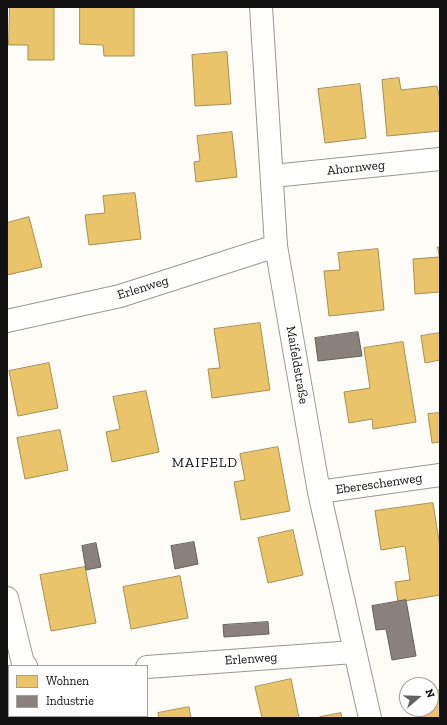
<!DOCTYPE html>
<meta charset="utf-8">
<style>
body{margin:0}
#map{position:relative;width:447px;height:725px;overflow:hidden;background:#fdfcf7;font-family:"Zilla Slab",serif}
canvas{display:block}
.frame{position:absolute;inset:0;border:8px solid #111;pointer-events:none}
.legend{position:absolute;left:8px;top:665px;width:140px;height:52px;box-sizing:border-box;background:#fff;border:1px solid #a0a0a0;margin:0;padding:5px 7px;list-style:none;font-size:12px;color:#111}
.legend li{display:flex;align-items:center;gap:8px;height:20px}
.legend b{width:20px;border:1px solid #a0a0a0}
.north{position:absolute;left:399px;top:677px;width:40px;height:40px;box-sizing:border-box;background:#fff;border:1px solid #a0a0a0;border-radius:50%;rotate:71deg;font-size:11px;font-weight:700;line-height:16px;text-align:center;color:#111}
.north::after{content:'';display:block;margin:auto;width:14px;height:18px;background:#646362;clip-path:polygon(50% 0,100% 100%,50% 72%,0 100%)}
</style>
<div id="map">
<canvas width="447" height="725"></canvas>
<div class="frame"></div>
<ul class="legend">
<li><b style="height:11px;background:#e9c46a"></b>Wohnen</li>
<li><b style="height:11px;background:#8a817c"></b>Industrie</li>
</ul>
<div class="north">N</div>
</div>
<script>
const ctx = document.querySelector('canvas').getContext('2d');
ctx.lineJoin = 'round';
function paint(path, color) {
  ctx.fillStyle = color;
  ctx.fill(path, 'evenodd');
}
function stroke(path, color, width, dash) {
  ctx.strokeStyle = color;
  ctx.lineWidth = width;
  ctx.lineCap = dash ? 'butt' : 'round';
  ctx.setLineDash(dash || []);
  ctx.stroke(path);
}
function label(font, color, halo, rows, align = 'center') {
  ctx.font = font + ' "Zilla Slab",serif';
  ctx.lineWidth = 4;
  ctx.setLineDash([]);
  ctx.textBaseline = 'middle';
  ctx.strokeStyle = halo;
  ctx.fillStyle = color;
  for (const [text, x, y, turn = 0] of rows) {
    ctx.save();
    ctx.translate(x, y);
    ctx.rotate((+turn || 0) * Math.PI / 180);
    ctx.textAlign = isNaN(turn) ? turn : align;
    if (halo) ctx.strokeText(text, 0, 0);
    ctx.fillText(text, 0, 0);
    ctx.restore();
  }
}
const homes = new Path2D(`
 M10 7H54V60H28V45H9Z
 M80 7H134V56H104L103 45 80 44Z
 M227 52 231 104 195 106 192 55Z
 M399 78 401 90 437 86 440 99V131L387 136 382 80Z
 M360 84 366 138 325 143 318 89Z
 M232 132 237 177 196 182 194 162 200 161 197 136Z
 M135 193 141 239 89 245 85 215 105 213 103 196Z
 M29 217 42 267 7 275V223Z
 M438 247H440V292L415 294 413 259 439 257Z
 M378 249 384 310 329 316 324 271 340 270 338 253Z
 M260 323 270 390 212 398 208 369 220 368 214 329Z
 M440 333V360L425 363 421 336Z
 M403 342 416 422 373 429 372 419 349 423 344 392 370 388 364 348Z
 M49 363 58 408 18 416 9 371Z
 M146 391 159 452 112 462 106 432 120 429 113 397Z
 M440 413V442L432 443 428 414Z
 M60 430 68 470 25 479 17 438Z
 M278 447 290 511 241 520 234 482 245 480 240 454Z
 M433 503 440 547V595L398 602 395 582 410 580 405 546 381 550 375 511Z
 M293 530 303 575 268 583 258 538Z
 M85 567 96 623 51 631 40 575Z
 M180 576 188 618 131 629 123 587Z
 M291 679 299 718H262L255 687Z
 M440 690V718H419L418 709H431V695H437L436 691Z
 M189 707 191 718H159L158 713Z
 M341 713 342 718H321L320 717Z
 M113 716 114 718H100L110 716Z`);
paint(homes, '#e9c46a');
stroke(homes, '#a88e4f', 1);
const industry = new Path2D(`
 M358 332 362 356 318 361 315 338Z
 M194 542 198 564 175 569 171 546Z
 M96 543 101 567 86 570 82 546Z
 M406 600 416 656 392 660 386 629 376 630 372 606Z
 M268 622 269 634 224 637 223 625Z`);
paint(industry, '#8a817c');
stroke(industry, '#665f5c', 1);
const minor = new Path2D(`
 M261 7 276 246 319 492 370 718
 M273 176 440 159
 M7 321 120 296 276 246
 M319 492 440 475
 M7 598 23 663 26 666
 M147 667 354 652`);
stroke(minor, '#979795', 24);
stroke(minor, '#fffffe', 22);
label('13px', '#111', '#fff', [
 ["Ahornweg",356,168,-6],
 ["Erlenweg",143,288,-17],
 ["Maifeldstraße",297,365,80],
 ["Ebereschenweg",379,484,-8],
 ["Erlenweg",251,659,-4]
]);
ctx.letterSpacing = '1px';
label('14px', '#111', '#fff', [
 ["MAIFELD",205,463]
]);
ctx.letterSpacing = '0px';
</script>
